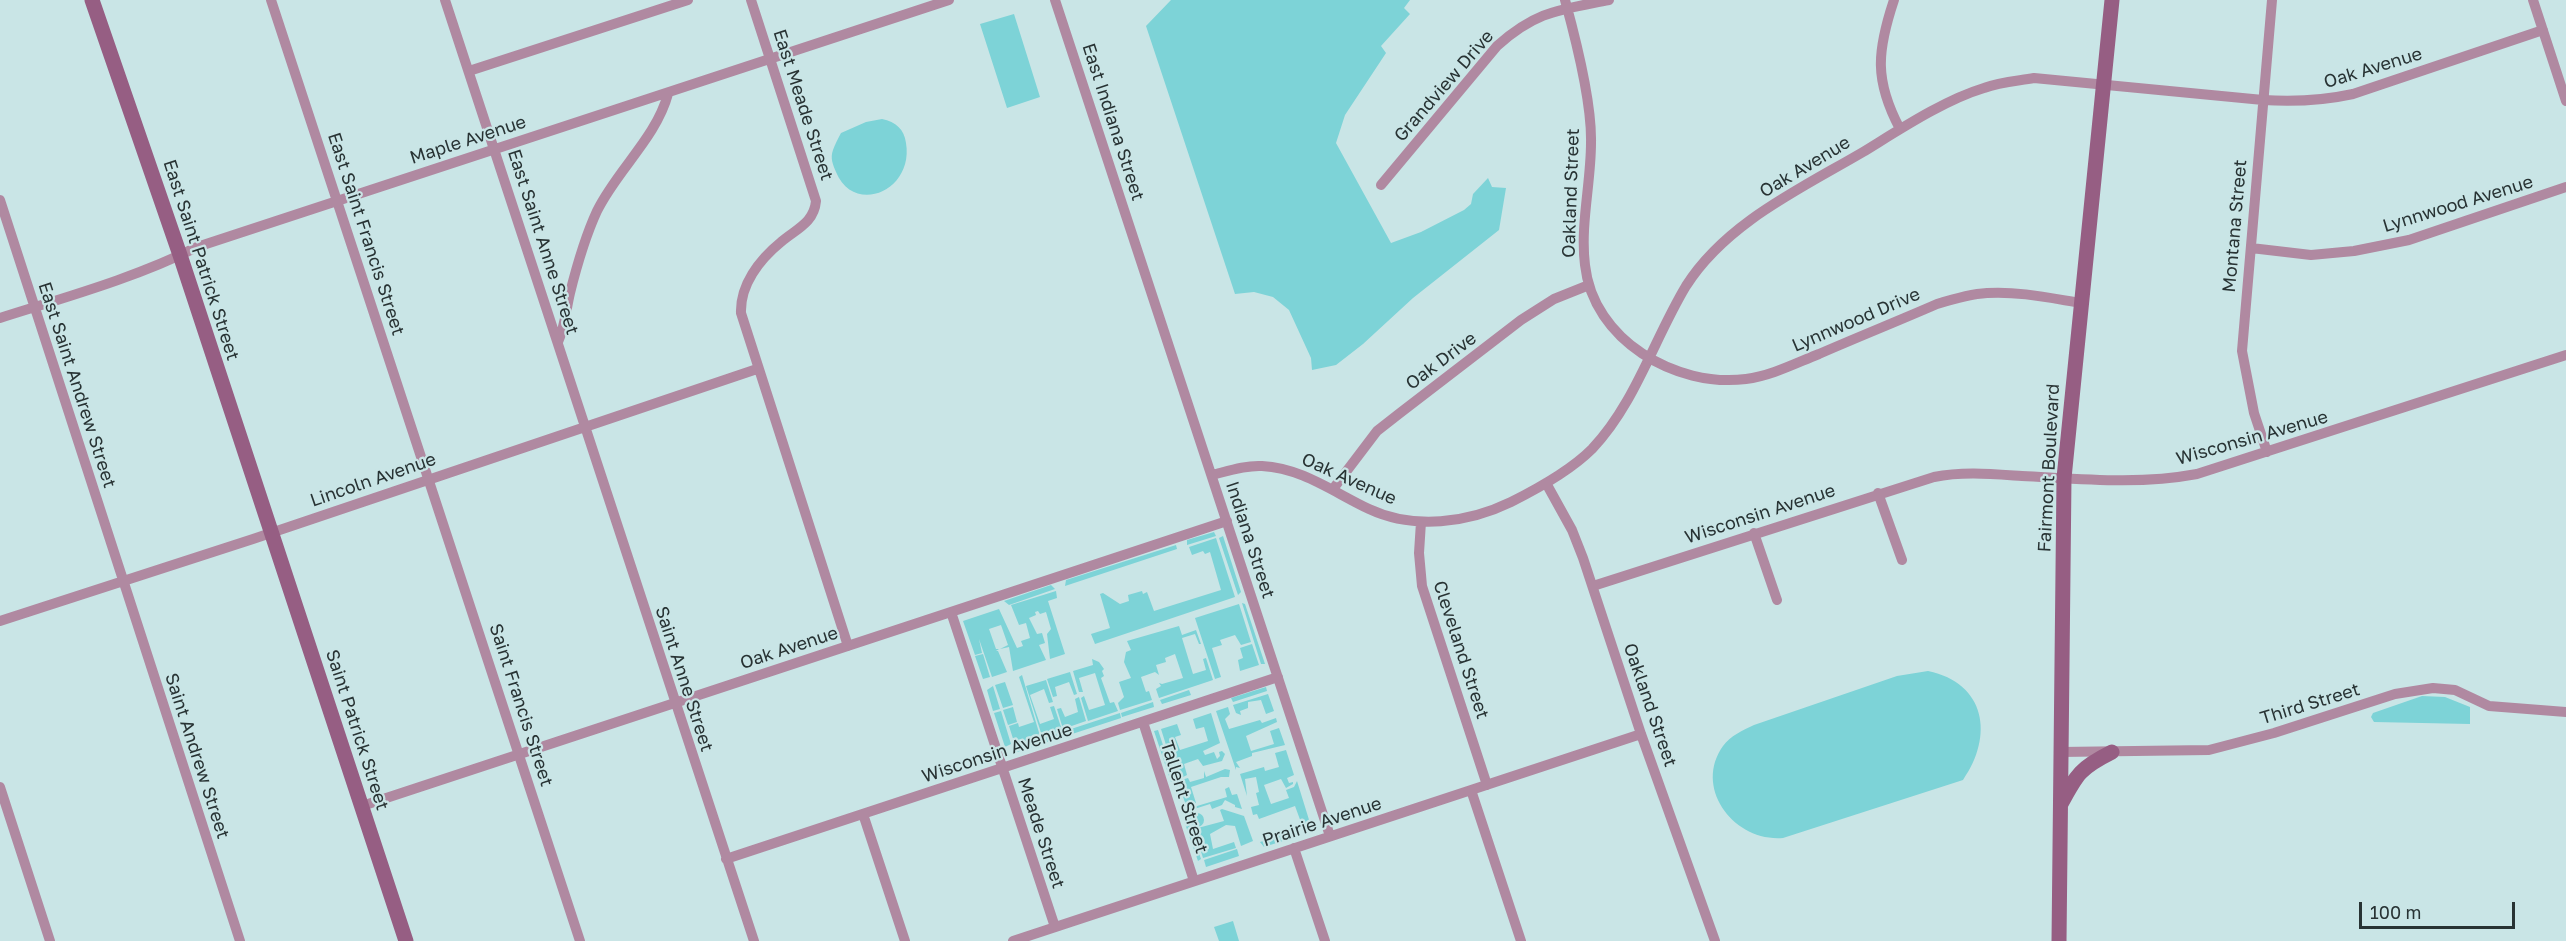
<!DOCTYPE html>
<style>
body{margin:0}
#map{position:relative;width:2566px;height:941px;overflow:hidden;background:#c9e5e6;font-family:"Golos Text",sans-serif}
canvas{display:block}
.scale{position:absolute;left:2359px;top:902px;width:156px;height:27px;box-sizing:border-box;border:3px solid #283334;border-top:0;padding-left:8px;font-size:18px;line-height:21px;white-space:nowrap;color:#283334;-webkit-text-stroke:4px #c9e5e6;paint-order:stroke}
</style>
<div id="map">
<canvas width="2566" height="941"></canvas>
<div class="scale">100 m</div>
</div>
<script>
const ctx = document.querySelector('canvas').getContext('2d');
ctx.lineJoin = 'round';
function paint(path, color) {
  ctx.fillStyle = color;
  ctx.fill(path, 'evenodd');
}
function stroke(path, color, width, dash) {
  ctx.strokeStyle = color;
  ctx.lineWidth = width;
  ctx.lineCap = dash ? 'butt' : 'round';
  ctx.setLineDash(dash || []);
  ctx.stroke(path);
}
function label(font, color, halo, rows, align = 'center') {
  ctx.font = font + ' "Golos Text",sans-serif';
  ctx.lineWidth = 4.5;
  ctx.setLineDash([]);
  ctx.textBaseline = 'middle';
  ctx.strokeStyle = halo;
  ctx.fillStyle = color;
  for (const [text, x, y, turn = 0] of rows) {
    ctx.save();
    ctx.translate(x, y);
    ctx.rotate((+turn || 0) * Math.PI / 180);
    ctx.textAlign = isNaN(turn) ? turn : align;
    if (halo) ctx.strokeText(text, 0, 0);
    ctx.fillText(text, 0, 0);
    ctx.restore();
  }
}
paint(new Path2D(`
 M1171 0H1410L1404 8 1410 14 1381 46 1386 53 1345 115 1336 143 1391 243 1421 232 1464 210 1471 204 1473 194 1488 178 1492 187 1506 188 1499 230 1413 298 1363 344 1336 365 1312 370 1311 358 1289 310 1273 297 1254 292 1235 294 1146 26Z
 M1014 14 1040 97 1007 108 980 24Z
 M882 119C896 122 904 129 906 143 914 191 854 216 836 172 833 165 830 158 833 150 835 144 838 139 841 133L866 122Z
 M1214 532 1216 536 1187 545V540Z
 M1223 536 1241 592 1238 595 1219 538Z
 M1216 538 1235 597 1095 644 1091 634 1110 628 1100 594 1103 593 1120 604 1129 601 1128 595 1142 591 1143 594 1147 592 1154 611 1221 590 1210 552 1205 554 1203 551 1192 555 1189 547Z
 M1176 545 1177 549 1065 586 1066 580Z
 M1051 585 1055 589 1009 605 1004 601Z
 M1056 591 1057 598 1048 601 1065 654 1050 659 1047 634 1051 629 1046 612 1040 614 1038 611 1035 612 1036 615 1029 618 1037 634 1042 633 1045 643 1039 645 1046 660 1013 671 1009 647 1000 649 1008 645 1001 625 989 629 996 649H999L996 651H998L1007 672 992 677 979 639 982 653 975 655 963 621 999 609 1017 648 1023 646 1021 641 1030 638 1026 623 1019 625 1011 605Z
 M1242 603 1245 604 1265 664H1261Z
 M1239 604 1251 642 1241 645 1235 635 1220 640 1222 645 1212 648 1221 677 1215 679 1195 618Z
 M1179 626 1182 635 1196 630 1201 644H1199L1195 634 1182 638 1193 674 1206 670 1203 659 1206 658 1213 680 1159 698 1156 689 1161 686 1159 683 1162 684 1183 678 1175 654 1165 658 1166 662 1156 665 1159 675 1155 672 1141 677 1146 692 1149 691 1152 700 1120 710 1118 703 1124 697 1119 682 1131 678 1124 662 1126 652 1131 650 1127 641Z
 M1252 644 1259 665 1240 671 1238 660 1243 658 1240 648Z
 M983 654 990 677 983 679 975 656Z
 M1092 659 1099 662 1104 669 1102 671 1104 676 1101 678 1110 703 1114 702 1118 711 1088 721 1081 698 1084 696 1089 710 1105 705 1095 673 1079 678 1083 692H1079L1073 671 1093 665Z
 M1928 671C1986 683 1994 736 1963 780L1783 838C1734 842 1693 788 1723 746 1730 736 1743 730 1754 725L1897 676Z
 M1070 672 1077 694 1074 695 1069 682 1055 687 1057 696 1053 697 1047 679Z
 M1022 675 1040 736 1015 745 1009 726 1018 723 1019 727 1034 722 1019 677Z
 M1046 680 1053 702 1049 703 1044 689 1030 695 1040 724 1054 719 1050 707 1054 706 1062 730 1042 736 1026 686Z
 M1005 682 1013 705 1003 708 995 685Z
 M993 686 1000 709 993 711 987 690Z
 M1266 687 1267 691 1233 702 1231 698Z
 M1189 690 1191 695 1162 704 1160 700Z
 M1268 694 1274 711 1266 714 1261 700 1248 702V708L1240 711 1241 715 1236 713 1233 705Z
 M2422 696 2445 697 2470 707V724L2374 722 2371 717 2373 713Z
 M1079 697 1086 721 1063 729 1057 709 1061 708 1065 717 1078 712 1075 699Z
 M1153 702 1154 707 1122 717 1121 713Z
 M1013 707 1017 722 1008 725 1003 710Z
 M1228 707 1230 714 1225 719 1229 729 1260 720 1262 723 1276 718 1277 722 1246 736 1251 751 1274 744 1270 731 1279 728 1285 745 1252 753V756L1236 762 1240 768 1236 767V770L1216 711Z
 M1001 711 1011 744 1005 747 994 713Z
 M1120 713 1121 718 1017 752 1016 747Z
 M1211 713 1220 743 1203 751 1205 755 1214 752 1217 759 1220 756 1219 752 1222 751 1225 754 1222 761 1203 766 1198 759 1184 764 1187 775 1177 780 1161 729 1177 724 1181 735 1175 737 1180 750 1208 741 1204 727 1196 729 1193 719Z
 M1158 730 1175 781 1171 782 1154 731Z
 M1286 750 1294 775 1287 778 1289 783 1293 782V784L1286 788 1281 779 1264 785 1271 804 1289 798 1286 790 1294 787 1297 781 1310 823 1302 825 1295 806 1259 819 1257 814 1253 815 1251 807 1259 805 1256 793 1259 792 1256 777 1245 779 1247 796 1240 774 1264 767 1265 771 1279 767 1275 753Z
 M1225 769 1230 770 1229 777H1221L1191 787 1196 803 1186 806 1178 781 1188 778 1190 782 1204 778V771L1206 777Z
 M1229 787 1232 795 1237 794 1242 809 1235 807V805L1225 800 1222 805 1212 809 1210 804 1188 811 1187 809 1227 797 1225 789Z
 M1222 809 1244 816 1253 841 1241 846 1235 826 1226 825 1210 834 1213 849 1234 842 1236 848 1203 858 1194 829 1224 821 1220 810Z
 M1190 820a7 7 0 1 1 14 0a7 7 0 1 1-14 0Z
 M1187 817 1201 859 1198 861 1183 818Z
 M1292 832V838L1264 847 1260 842Z
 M1237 849 1239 856 1206 867 1204 860Z
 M1233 921 1239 941H1219L1214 927Z`), '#7dd3d7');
stroke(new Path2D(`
 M271 0 580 941
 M445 0 754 941
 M751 0 816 201C814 223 796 229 781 242 759 260 740 285 741 313L848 646
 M1055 0 1330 836
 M1565 0C1576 40 1592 103 1591 143 1591 183 1580 225 1585 265 1593 340 1676 388 1746 379 1771 376 1796 363 1819 354 1858 337 1898 321 1937 304 1953 299 1970 294 1987 293 2018 291 2050 298 2081 303
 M1894 0C1877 51 1874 80 1900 129
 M2533 0 2566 101
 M469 71 688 0
 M1381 185 1497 46C1536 11 1559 10 1609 0
 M0 200 240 941
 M2251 248 2311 255 2354 251 2409 240 2566 187
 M0 318C66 297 135 278 197 247L949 0
 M558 342C565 326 566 310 570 293 577 265 585 237 597 211 617 170 656 138 668 94
 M2267 452 2254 413 2242 351 2272 0
 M1212 475C1228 471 1245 465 1262 466 1302 468 1333 492 1369 509 1414 530 1468 523 1511 502 1539 488 1570 471 1592 449 1635 404 1654 339 1686 286 1726 223 1800 189 1863 152 1899 130 1944 100 1984 88 2000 82 2017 81 2034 78L2263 100C2294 102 2321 101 2353 94L2543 30
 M1546 483 1572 530 1583 558 1641 734 1715 941
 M1333 489 1377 431 1400 413 1521 320 1554 299 1589 285
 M1878 493 1902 560
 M1421 522 1419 553 1422 586 1487 785
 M1754 533 1777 600
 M1593 586 1934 477C1963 471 1993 474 2022 476 2081 479 2138 485 2197 474L2566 355
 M951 612 1055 927
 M0 621 253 539 757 369
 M1143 722 1194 881
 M2060 752 2209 750 2274 733 2395 694 2433 688 2455 690 2489 706 2566 712
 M0 787 50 941
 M1471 790 1521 941
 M362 806 1227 521
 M863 814 905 941
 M1294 848 1325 941
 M726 859 1278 677
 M1013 941 1641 734`), '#b089a1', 10);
stroke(new Path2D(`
 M92 0 180 255 406 941
 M2061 804C2077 774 2080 768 2112 752
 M2059 941 2064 478 2112 0`), '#965e83', 15);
label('18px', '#283334', '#c9e5e6', [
 ["Oak Avenue",2373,68,-17],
 ["Grandview Drive",1444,86,-49],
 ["East Meade Street",803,105,72],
 ["East Indiana Street",1113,122,72],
 ["Maple Avenue",468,140,-18],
 ["Oak Avenue",1805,167,-31],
 ["Oakland Street",1571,193,-88],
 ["Lynnwood Avenue",2458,204,-17],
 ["Montana Street",2235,226,-85],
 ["East Saint Francis Street",366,234,72],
 ["East Saint Anne Street",543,242,72],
 ["East Saint Patrick Street",201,260,72],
 ["Lynnwood Drive",1856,320,-23],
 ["Oak Drive",1441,361,-37],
 ["East Saint Andrew Street",77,385,72],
 ["Wisconsin Avenue",2252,438,-16],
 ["Fairmont Boulevard",2049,468,-87],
 ["Oak Avenue",1349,479,24],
 ["Lincoln Avenue",373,480,-19],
 ["Wisconsin Avenue",1760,514,-18],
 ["Indiana Street",1250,540,72],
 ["Oak Avenue",789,648,-18],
 ["Cleveland Street",1461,650,72],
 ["Saint Anne Street",684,679,72],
 ["Third Street",2310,704,-17],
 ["Saint Francis Street",521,705,72],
 ["Oakland Street",1650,705,71],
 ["Saint Patrick Street",357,730,72],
 ["Wisconsin Avenue",997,753,-18],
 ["Saint Andrew Street",197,756,72],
 ["Tallent Street",1184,797,72],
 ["Prairie Avenue",1322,822,-18],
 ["Meade Street",1041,833,72]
]);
</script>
